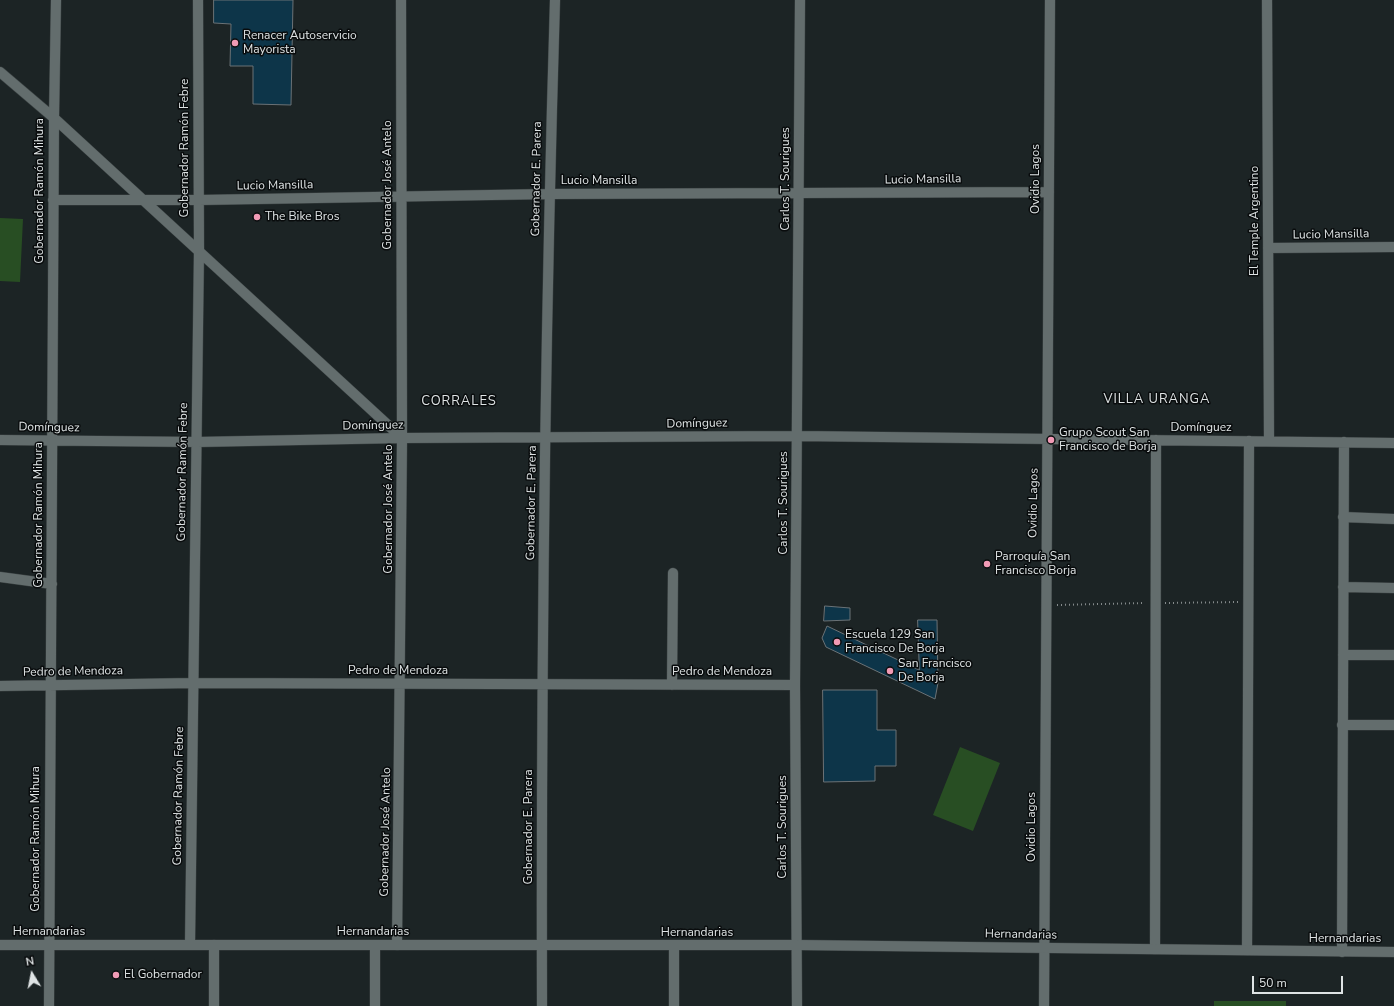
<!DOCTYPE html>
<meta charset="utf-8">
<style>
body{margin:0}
#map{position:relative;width:1394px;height:1006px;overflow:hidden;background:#1c2425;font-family:"Nunito Sans",sans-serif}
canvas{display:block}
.north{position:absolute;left:12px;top:954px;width:40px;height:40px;-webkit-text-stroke:3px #090c0d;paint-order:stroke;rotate:350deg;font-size:11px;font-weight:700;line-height:16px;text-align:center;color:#dfe4e5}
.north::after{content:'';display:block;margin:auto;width:14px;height:18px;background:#dfe4e5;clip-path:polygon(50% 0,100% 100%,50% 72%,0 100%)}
.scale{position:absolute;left:1252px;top:976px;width:91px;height:18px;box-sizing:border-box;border:2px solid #dfe4e5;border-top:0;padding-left:5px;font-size:12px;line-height:14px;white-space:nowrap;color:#dfe4e5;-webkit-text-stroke:3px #090c0d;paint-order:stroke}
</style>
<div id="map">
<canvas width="1394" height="1006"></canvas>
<div class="north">N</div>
<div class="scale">50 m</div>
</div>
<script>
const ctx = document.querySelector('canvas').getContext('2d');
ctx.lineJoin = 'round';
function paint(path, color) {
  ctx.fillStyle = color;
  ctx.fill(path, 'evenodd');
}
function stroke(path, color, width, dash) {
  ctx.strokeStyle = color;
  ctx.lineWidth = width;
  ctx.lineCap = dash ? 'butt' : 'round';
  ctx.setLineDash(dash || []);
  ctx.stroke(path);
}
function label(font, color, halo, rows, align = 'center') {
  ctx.font = font + ' "Nunito Sans",sans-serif';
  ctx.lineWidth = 3;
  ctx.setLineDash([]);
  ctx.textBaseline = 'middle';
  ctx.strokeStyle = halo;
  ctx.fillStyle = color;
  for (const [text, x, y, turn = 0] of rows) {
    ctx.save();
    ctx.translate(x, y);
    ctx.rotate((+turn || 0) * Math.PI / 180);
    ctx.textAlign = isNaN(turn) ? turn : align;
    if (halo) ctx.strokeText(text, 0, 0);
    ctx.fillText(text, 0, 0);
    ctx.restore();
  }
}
paint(new Path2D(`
 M0 218 23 219 20 282 0 281Z
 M960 747 1000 763 973 831 933 815Z
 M1214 1001H1286V1006H1214Z`), '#284e23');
const building = new Path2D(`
 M214 0H293L291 105 253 104V66H230L231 24 214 23Z
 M825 606 850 608V620L824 621Z
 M918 620H937L938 683 935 699 826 647 822 638 827 626 919 670Z
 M823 690H877V730H896V766H875V781L824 782Z`);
paint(building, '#0d3549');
stroke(building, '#6b7276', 1);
const minor = new Path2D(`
 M1267 0 1269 441
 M0 72 54 118 402 438
 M53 200H199L549 194 1049 192
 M1268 248 1394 247
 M0 440 197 442 402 438 797 436 1394 443
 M1343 517 1394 519
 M0 577 52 584
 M1343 587 1394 588
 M1343 655H1394
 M672 685 673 573
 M0 686 194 683 795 685
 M1342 725H1394
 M190 944 199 250 198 0
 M397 945 402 438 401 0
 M674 946V1006
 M1155 949 1156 440
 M1247 950 1249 441
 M1342 952 1344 442
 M49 1006 54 118 56 0
 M214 1006V945
 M375 1006V946
 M542 1006C541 671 545 335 555 0
 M797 1006 795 685 800 0
 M1044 1006 1050 0`);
const tertiary = new Path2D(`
 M0 945H797L1394 952`);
stroke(minor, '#3a4142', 11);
stroke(tertiary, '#3a4142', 11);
stroke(new Path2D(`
 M1165 603 1239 602
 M1057 605 1145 603`), '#848a8b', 2, [1, 3]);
stroke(minor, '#636d6d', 10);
stroke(tertiary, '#636d6d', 10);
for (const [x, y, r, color] of [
 [235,43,4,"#f09ab5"],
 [257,217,4,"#f09ab5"],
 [1051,440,4,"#f09ab5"],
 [987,564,4,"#f09ab5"],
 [837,642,4,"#f09ab5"],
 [890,671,4,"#f09ab5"],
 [116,975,4,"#f09ab5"]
]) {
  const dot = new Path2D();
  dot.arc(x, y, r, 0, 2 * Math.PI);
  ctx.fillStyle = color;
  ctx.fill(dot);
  stroke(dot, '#090c0d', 1.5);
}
label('12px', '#dfe4e5', '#090c0d', [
 ["Renacer Autoservicio",243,36],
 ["Mayorista",243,50],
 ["The Bike Bros",265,217],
 ["Grupo Scout San",1059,433],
 ["Francisco de Borja",1059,447],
 ["Parroquía San",995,557],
 ["Francisco Borja",995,571],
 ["Escuela 129 San",845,635],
 ["Francisco De Borja",845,649],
 ["San Francisco",898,664],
 ["De Borja",898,678],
 ["El Gobernador",124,975]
], 'left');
label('12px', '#dfe4e5', '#090c0d', [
 ["Gobernador Ramón Febre",185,148,-90],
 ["Gobernador E. Parera",537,179,-89],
 ["Carlos T. Sourigues",786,179,-90],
 ["Ovidio Lagos",1036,179,-90],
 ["Lucio Mansilla",923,180,-1],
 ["Lucio Mansilla",599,181],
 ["Gobernador José Antelo",388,185,-90],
 ["Lucio Mansilla",275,186,-1],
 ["Gobernador Ramón Mihura",40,191,-90],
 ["El Temple Argentino",1255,221,-90],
 ["Lucio Mansilla",1331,235,-1],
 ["Domínguez",697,424,-1],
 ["Domínguez",373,426,-1],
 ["Domínguez",49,428,1],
 ["Domínguez",1201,428],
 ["Gobernador Ramón Febre",183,472,-89],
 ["Gobernador E. Parera",532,503,-89],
 ["Carlos T. Sourigues",784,503,-90],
 ["Ovidio Lagos",1034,503,-89],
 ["Gobernador José Antelo",389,509,-90],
 ["Gobernador Ramón Mihura",39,515,-90],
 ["Pedro de Mendoza",398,671],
 ["Pedro de Mendoza",73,672,-1],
 ["Pedro de Mendoza",722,672],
 ["Gobernador Ramón Febre",179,796,-89],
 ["Gobernador E. Parera",529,827,-90],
 ["Carlos T. Sourigues",783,827,-90],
 ["Ovidio Lagos",1032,827,-90],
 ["Gobernador José Antelo",386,832,-89],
 ["Gobernador Ramón Mihura",36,839,-90],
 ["Hernandarias",49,932],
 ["Hernandarias",373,932],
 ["Hernandarias",697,933],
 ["Hernandarias",1021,935,1],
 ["Hernandarias",1345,939]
]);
ctx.letterSpacing = '1px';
label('13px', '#dfe4e5', '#090c0d', [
 ["VILLA URANGA",1157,400],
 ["CORRALES",459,402]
]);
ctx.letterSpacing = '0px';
</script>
